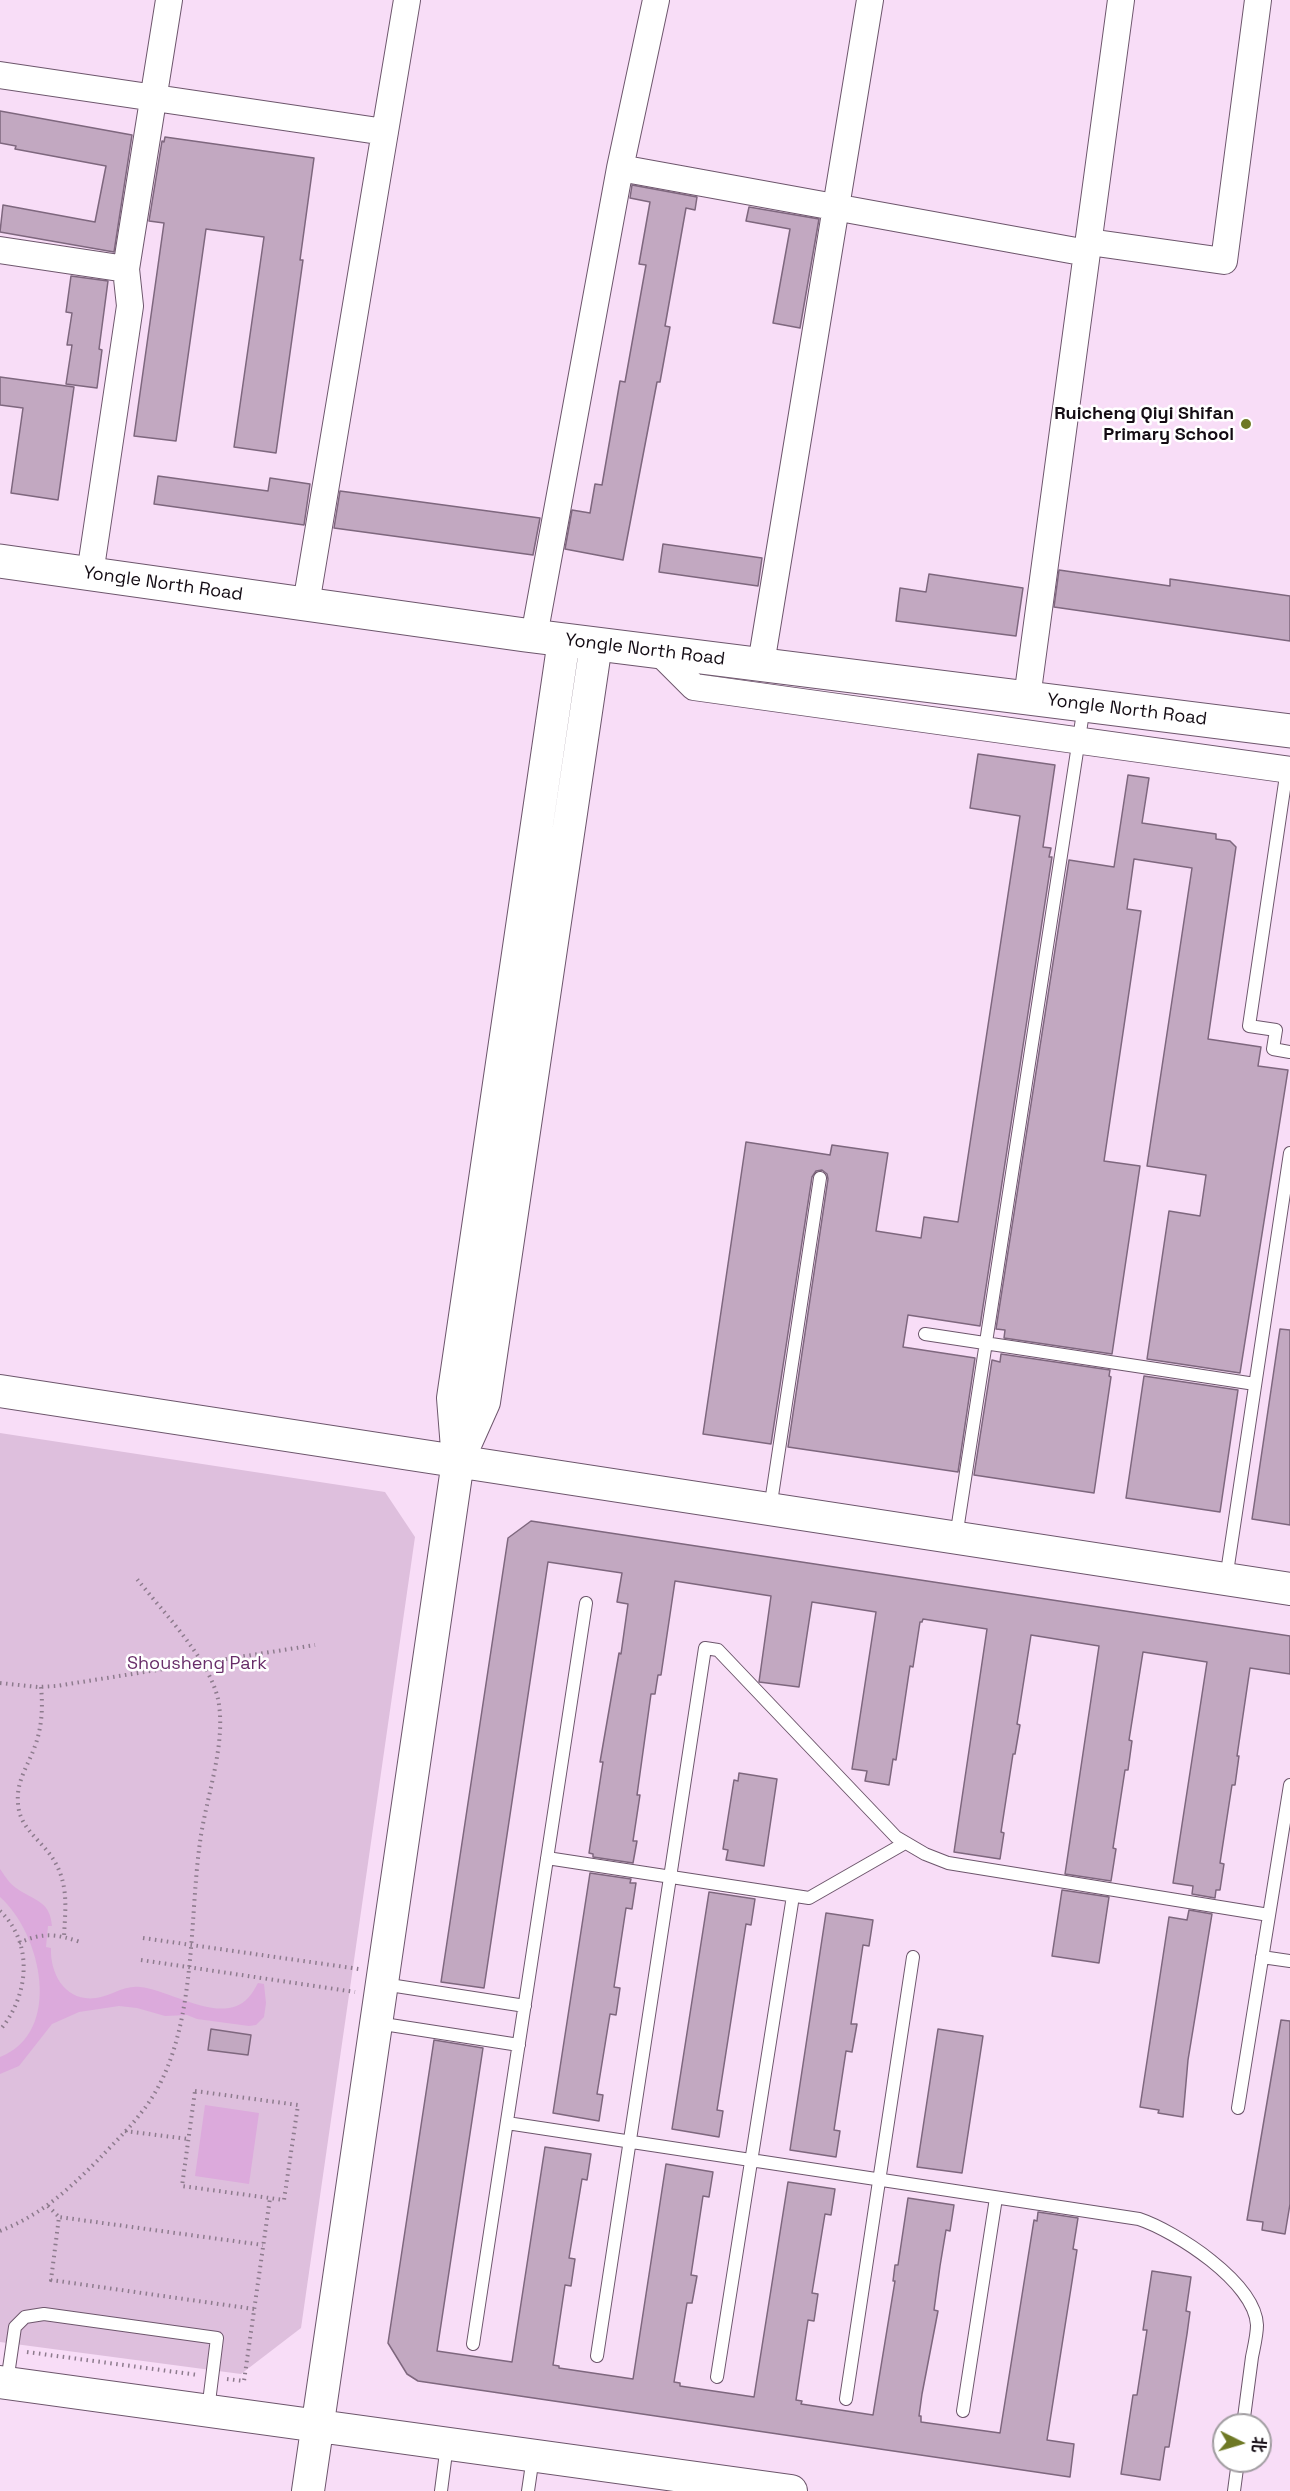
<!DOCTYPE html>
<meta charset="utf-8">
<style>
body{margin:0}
#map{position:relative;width:1290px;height:2491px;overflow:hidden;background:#f8ddf7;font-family:"Space Grotesk","Noto Sans SC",sans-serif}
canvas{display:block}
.north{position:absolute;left:1212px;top:2413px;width:60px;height:60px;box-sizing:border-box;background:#fff;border:2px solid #a19da1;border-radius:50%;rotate:95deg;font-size:16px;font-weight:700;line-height:24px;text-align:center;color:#130b13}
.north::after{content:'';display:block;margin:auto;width:21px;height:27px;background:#6e7925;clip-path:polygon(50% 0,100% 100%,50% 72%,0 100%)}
</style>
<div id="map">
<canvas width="1290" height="2491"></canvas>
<div class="north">北</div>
</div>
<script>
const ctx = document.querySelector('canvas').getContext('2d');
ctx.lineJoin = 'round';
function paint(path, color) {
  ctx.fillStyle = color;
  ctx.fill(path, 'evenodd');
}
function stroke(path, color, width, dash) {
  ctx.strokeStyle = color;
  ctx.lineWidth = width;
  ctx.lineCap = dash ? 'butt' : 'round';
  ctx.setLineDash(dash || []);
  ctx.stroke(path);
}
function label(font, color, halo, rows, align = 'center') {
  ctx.font = font + ' "Space Grotesk",sans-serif';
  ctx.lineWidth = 5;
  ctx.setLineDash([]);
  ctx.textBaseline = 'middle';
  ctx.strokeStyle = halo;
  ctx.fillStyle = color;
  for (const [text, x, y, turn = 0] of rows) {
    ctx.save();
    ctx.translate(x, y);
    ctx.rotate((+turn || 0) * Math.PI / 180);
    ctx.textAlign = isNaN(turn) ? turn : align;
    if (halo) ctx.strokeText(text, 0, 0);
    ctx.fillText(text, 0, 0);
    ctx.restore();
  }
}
paint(new Path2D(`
 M0 1433 385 1492 415 1537 301 2328 241 2374 0 2342Z`), '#debfdd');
paint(new Path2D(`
 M0 1869C5 1876 9 1883 16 1888 34 1901 50 1900 52 1926H48L46 1947 51 1948C50 1975 66 2002 96 1998 111 1996 124 1985 140 1987 171 1990 222 2026 248 1998 252 1994 255 1988 258 1983L264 1984 266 2003 264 2017 256 2025 249 2026 197 2019 187 2015 165 2016 137 2008 119 2006 79 2012 52 2024 19 2066 0 2074V2057C64 2032 41 1933 0 1897Z
 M205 2105 259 2113 249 2184 195 2176Z`), '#dcaadc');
const building = new Path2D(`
 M0 111 132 135 114 252 0 232 3 205 95 222 106 166 15 149 16 146 0 143Z
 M165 137 314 158 300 260H303L276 453 234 447 264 237 206 229 176 441 134 436 164 223 149 221 162 141 164 142Z
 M632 185 697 197 695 210 686 208 665 326 670 327 660 382H657L623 560 565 549 572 510 590 513 595 484 602 485 620 381 625 382 646 265 639 264 650 202 630 198Z
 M749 207 819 219 800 328 773 323 790 229 746 221Z
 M71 276 108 281 99 349 102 350 97 388 66 384 72 345H67L72 313 66 312Z
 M0 377 74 387 58 500 11 493 23 408 0 405Z
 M158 476 268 491 270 478 310 484 304 525 154 504Z
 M340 491 540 518 533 555 334 528Z
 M663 544 762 558 758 586 659 572Z
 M1059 570 1170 586V579L1290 596V641L1054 607Z
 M929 574 1023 588 1016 636 896 621 900 588 926 592Z
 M978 754 1055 765 1043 847 1051 848 1049 857H1052L980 1326 908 1315 903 1347 975 1358 958 1472 788 1447 828 1179 827 1174 822 1170 816 1171 812 1177 771 1444 703 1434 746 1142 830 1155 832 1145 888 1153 876 1231 921 1238 924 1217 958 1222 1020 816 970 808Z
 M1128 775 1149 778 1142 823 1216 834V839L1230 841 1236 847 1208 1039 1261 1047 1258 1066 1288 1070 1240 1373 1147 1359 1169 1211 1200 1216 1206 1175 1147 1166 1192 868 1134 859 1127 909 1141 911 1104 1161 1140 1166 1112 1354 1004 1338 1005 1330 996 1329 1069 860 1114 867Z
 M1280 1329 1290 1330V1525L1252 1519Z
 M1001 1354 1110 1370 1109 1376 1111 1377 1094 1493 974 1475 992 1360 1000 1362Z
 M1144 1376 1238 1390 1220 1512 1126 1498Z
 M531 1521 1290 1636V1674L1250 1668 1237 1756H1239L1235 1785H1232L1220 1863 1224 1864 1220 1890H1216L1215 1898 1192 1894 1193 1886 1173 1883 1207 1662 1143 1652 1129 1740 1132 1741 1128 1770H1125L1113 1848 1116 1849 1111 1881 1065 1874 1099 1646 1031 1635 1017 1724 1020 1725 1015 1754H1013L1001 1832 1004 1833 1000 1859 954 1852 987 1629 923 1619 922 1622H920L913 1667 910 1666 896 1760 893 1759 889 1785 865 1781 867 1771 852 1769 876 1612 812 1602 799 1687 759 1682 771 1596 675 1581 661 1675H658L655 1694H651L637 1795H640L633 1841H637L633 1863 593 1857V1854L589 1853 603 1762H600L619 1653 621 1654 628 1604 617 1602 622 1573 548 1562 484 1988 441 1982 508 1538Z
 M739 1773 777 1779 764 1866 726 1860 728 1850 723 1849 734 1780 738 1781Z
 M590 1873 631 1879 630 1883H636L632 1909 626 1908 614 1987 620 1988 616 2015 610 2014 597 2094 603 2095 599 2121 553 2113Z
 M1062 1890 1109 1897 1099 1963 1052 1956Z
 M709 1892 755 1899 751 1925 746 1924 717 2110 723 2111 719 2137 672 2129Z
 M1189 1910 1212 1914 1188 2060 1183 2117 1158 2113 1159 2110 1140 2107 1169 1917 1187 1920Z
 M826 1913 873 1920 869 1946 863 1945 851 2024H857L852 2052 846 2051 834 2130 840 2131 836 2157 790 2150Z
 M1281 2020 1290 2021V2204L1285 2234 1262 2230 1263 2222 1247 2220Z
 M211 2029 251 2035 248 2055 208 2050Z
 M938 2029 983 2036 962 2173 917 2167Z
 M434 2040 483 2048 437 2351 512 2362 545 2147 591 2154 587 2180 582 2179 569 2258 575 2259 571 2286 565 2285 553 2365 559 2366V2368L633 2379 666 2164 713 2172 709 2197 703 2196 691 2275 697 2276 692 2303H687L674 2382 680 2383V2386L754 2397 788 2182 835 2189 831 2215 825 2214 812 2293 818 2294 814 2321 808 2320 796 2400 802 2401 801 2404 873 2415 895 2281H893L895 2265H898L908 2198 954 2205 950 2231 946 2230 940 2266 934 2310 938 2311 922 2394 919 2416H921V2422L1000 2433 1034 2220 1037 2221 1038 2212 1078 2218 1073 2249 1077 2250 1047 2440 1074 2444 1070 2477 418 2381 407 2374 388 2343Z
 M1152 2271 1191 2277 1186 2311 1190 2312 1187 2334 1169 2447H1165L1160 2480 1121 2474 1133 2395H1137L1147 2330H1143Z`);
paint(building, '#c2a8c1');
stroke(building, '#7e677e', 1.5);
const service = new Path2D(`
 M1287 769 1249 1026 1276 1030 1273 1049 1290 1052
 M925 1334 1255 1384
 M770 1509 820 1178
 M956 1537 1084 706
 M1226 1579 1290 1153
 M547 1858 809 1898 905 1843
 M1262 1957 1290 1961
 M383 1984 525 2006
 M377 2023 519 2045
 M1238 2108 1290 1785
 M507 2123 1139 2219C1175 2231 1255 2282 1257 2325 1257 2335 1254 2347 1252 2357 1249 2380 1246 2402 1243 2425
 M473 2344 586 1603
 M597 2356 705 1648 718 1650 896 1837 925 1854 948 1863 1269 1915
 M717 2377 793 1896
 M7 2382 15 2327 25 2317 44 2314 217 2338 208 2410
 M846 2399 913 1957
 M963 2411 996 2198
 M441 2491 447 2445
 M528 2491 533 2457
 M1234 2491 1238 2461`);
const minor = new Path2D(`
 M0 75 385 132
 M620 168 1087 253
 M1089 242 1224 261 1258 0
 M0 250 126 269
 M90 574 130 306 126 269 169 0
 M306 604 407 0
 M534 636 620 168 656 0
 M658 651 694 687 1290 770
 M761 664 870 0
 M1027 698 1121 0`);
const tertiary = new Path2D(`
 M0 1391 1290 1589
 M459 1458 484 1402 596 644
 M0 2382 791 2491
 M308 2491 458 1461 453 1398 564 640`);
const secondary = new Path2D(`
 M0 561 525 635 1290 731`);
stroke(service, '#6d566c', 14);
stroke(minor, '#6d566c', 28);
stroke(tertiary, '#6d566c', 34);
stroke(secondary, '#6d566c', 35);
stroke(new Path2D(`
 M0 1683 38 1687 56 1686 315 1645
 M41 1687C43 1707 42 1727 35 1746 28 1766 16 1781 18 1803 19 1830 45 1842 56 1864 69 1888 65 1912 64 1937
 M0 1911C34 1943 29 1996 0 2030
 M143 1938 359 1969
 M19 1943C42 1932 57 1934 80 1942
 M141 1960 355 1992
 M195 2091 298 2105 284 2200 182 2186Z
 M125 2131 188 2139
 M48 2206 59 2217
 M0 2231C41 2215 68 2190 98 2160 112 2145 128 2130 141 2113 198 2043 188 1928 200 1842 206 1797 227 1743 218 1699 209 1659 163 1612 137 1579
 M254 2309 51 2280 59 2217 263 2245
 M27 2352 198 2375
 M227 2379 244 2381 270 2198`), '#8d7b8d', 4, [1.5, 4.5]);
stroke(service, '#fff', 12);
stroke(minor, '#fff', 26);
stroke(tertiary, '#fff', 32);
stroke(secondary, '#fff', 33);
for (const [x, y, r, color] of [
 [1246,424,6,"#6e7925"]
]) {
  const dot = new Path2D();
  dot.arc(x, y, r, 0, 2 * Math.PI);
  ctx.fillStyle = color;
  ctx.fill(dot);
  stroke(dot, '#fff', 2);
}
label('bold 18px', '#130b13', '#fff', [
 ["Ruicheng Qiyi Shifan",1234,414],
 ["Primary School",1234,435]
], 'right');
label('18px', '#130b13', '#fff', [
 ["Yongle North Road",163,584,8],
 ["Yongle North Road",645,650,7],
 ["Yongle North Road",1127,710,7]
]);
label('18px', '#682d69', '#fff', [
 ["Shousheng Park",197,1664]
]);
</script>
